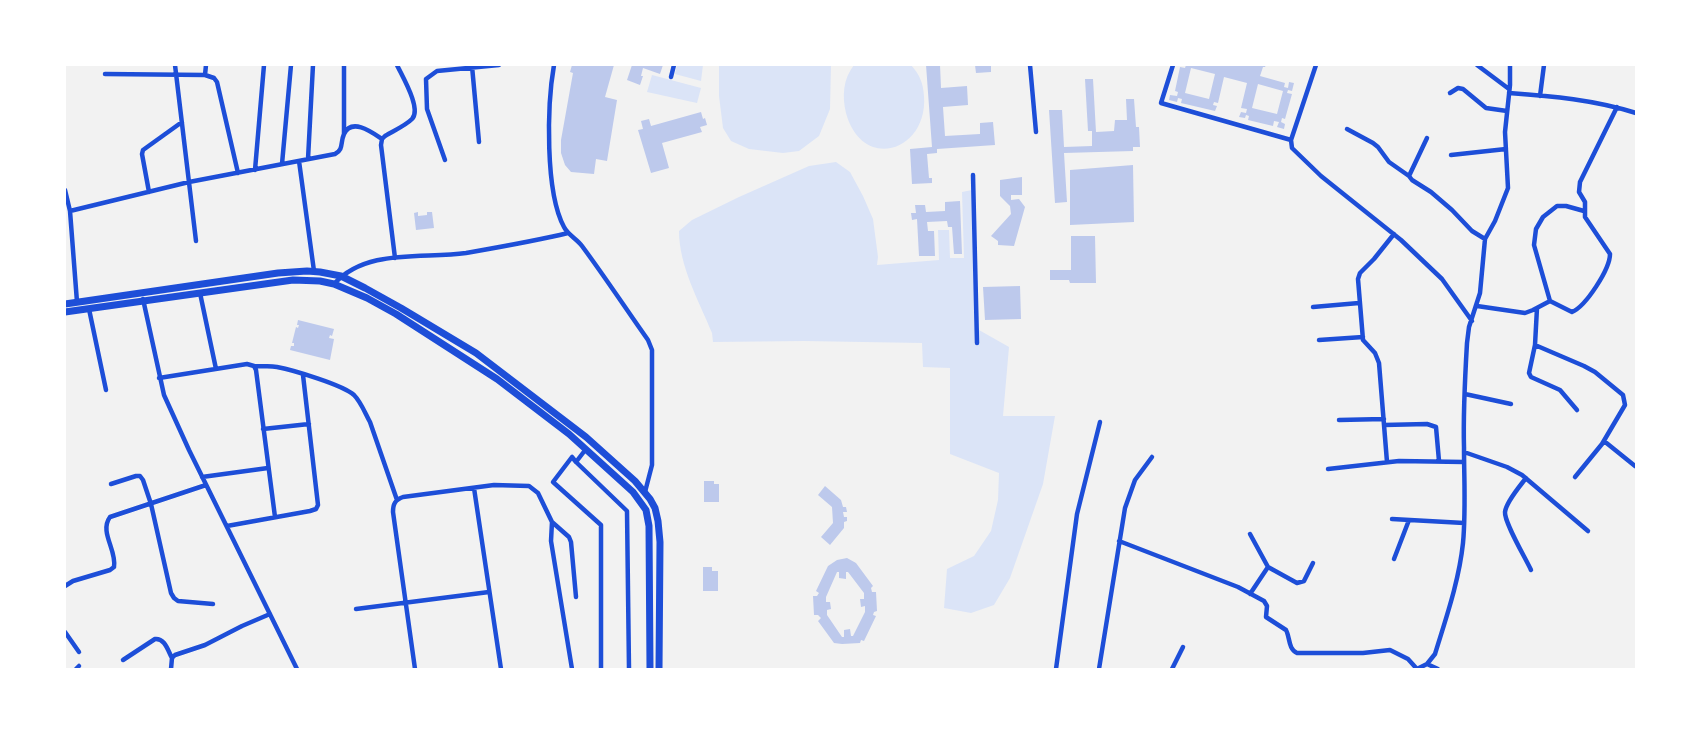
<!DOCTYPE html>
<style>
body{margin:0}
#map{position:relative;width:1701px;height:734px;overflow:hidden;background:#f2f2f2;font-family:Raleway,sans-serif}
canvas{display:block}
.frame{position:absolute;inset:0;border:66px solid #fff;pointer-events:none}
</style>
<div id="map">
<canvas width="1701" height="734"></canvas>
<div class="frame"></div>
</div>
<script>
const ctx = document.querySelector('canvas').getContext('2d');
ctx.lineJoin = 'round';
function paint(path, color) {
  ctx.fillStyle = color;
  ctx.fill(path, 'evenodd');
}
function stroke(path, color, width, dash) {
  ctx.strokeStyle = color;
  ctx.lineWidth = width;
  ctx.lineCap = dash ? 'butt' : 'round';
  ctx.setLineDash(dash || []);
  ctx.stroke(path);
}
paint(new Path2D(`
 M677 65H703L701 81 675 74Z
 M719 65H831L830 109 819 136 799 151 783 153 749 149 731 141 723 128 719 96Z
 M854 65H911C920 75 923 83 924 96 928 152 862 172 846 113 842 96 843 79 854 65Z
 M652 75 701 88 697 103 647 92Z
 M836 162 850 172 863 196 873 219 878 257 877 265 939 260 938 230H949L950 258H964L962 192 972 190 979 330 1009 347 1003 416H1055L1043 484 1010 578 994 605 971 613 944 608 947 569 974 556 991 531 998 500 999 473 950 454V368L923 367 922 343 804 341 713 342 712 333C699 301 679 266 679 231L692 220 739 197 809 166Z`), '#dbe4f7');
paint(new Path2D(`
 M572 65H614L605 97 617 100 607 161 596 159 594 174 571 172 565 165 561 153V140L573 73 570 72Z
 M632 65H663L660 74 643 68 641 76H643L640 85 627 80Z
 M926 65H940L941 88 967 86 968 105 943 107 945 136 980 134V123L993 122 995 145 937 149V153L927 154 929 178H932V183L912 184 910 149 932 147Z
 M975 65H991V72L976 73Z
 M1186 65H1266L1265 67H1263L1260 76 1285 83 1284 87 1288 88 1289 82 1294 83 1292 91 1288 90 1287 93 1292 94 1285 119 1282 118 1281 122 1285 124 1284 129 1277 127 1279 122 1274 121 1273 126 1248 120 1249 116 1246 115 1245 118 1239 117 1241 112 1246 113 1247 109 1241 108 1247 83 1224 77 1218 103 1214 102 1213 105 1217 106 1215 111 1181 103 1182 99 1178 98 1177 102 1169 100 1170 95 1177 96 1178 92 1175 91 1180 67 1185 68ZM1191 68 1215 74 1209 99 1185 93ZM1258 84 1283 91 1277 114 1252 108Z
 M1085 79H1093L1096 132 1114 131 1115 120H1127L1126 99H1134L1136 127H1139L1140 147H1133V151L1064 153 1067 202 1055 203 1049 110H1062L1064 147 1092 146V131H1088Z
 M701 112 703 119 705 118 707 125 700 127 702 132 662 143 669 168 651 173 638 130 643 129 641 121 649 119 651 126Z
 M1133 165 1134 222 1070 225V170Z
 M1022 177V195H1011V200L1019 199 1025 207 1014 246 998 245V241L991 236 1011 214 1010 206 1000 196V180Z
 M960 201 962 254H954L952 227H948L947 221 927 222 928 231H934L935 256H919L917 219 912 220 911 213H916L915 205H925L926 212 945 211V202Z
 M418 212V216L427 215V212H432L434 228 416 230 414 213Z
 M1071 236H1095L1096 283H1070L1069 280H1050V270H1071Z
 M1020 286 1021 319 985 320 983 287Z
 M298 320 334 329 332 336 330 335 329 338 334 339 330 360 290 350 291 346H294V343H292L296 327 298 328 299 325H297Z
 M704 481H714V484H719V502H704Z
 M825 486 841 500 843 507H846L847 512H843L844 517H847V521L844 522V528L830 545 821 537 833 523 832 507 818 495Z
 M847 558 856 563 873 586 871 588 872 592H876L877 611 874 612 873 615 876 616 864 641 861 640 860 643 842 644 834 643 818 621 821 618 818 615H814L813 596H817L819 593 816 591 828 566 837 560ZM837 572H839V578L846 579V572H848L864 593V599H860L861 607 865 606V612L853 636H851L850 629 844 630V637H842L827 615V610L831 609 830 602H826V597Z
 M703 567H712V571H718V591H703Z`), '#bdc9ec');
stroke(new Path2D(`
 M175 65 196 241
 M554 65C547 105 545 192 564 227 568 235 577 239 582 246 605 277 626 309 648 340L652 350V465L645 492
 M1030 65 1036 132
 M1173 65 1161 103 1291 140
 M1316 65 1291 140 1292 148 1321 176 1401 240 1442 279 1472 321
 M1477 65 1509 89
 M472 66 479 142
 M105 74 205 75 214 78 217 82 238 173
 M205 75 206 65
 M671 77 674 65
 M1450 93 1458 88 1463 89 1486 108 1507 111
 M1509 93C1552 96 1595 100 1636 113
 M1540 96 1544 65
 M1347 129 1373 143 1378 147 1389 162 1409 176
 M344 134V65
 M1427 138 1409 176 1412 180 1431 192 1452 210 1472 231 1485 239
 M1451 155 1506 149
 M308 159 313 65
 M445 160 427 109 426 79 437 71 499 65
 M299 161 314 271
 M282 164 291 65
 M255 170 264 65
 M973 175 977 343
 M65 190 70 211 77 302
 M149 192 142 154 143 150 182 122
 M70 211 189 182 335 154C344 149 340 143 344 134 352 117 373 133 382 139
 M395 258 381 145 382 139 385 136C393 131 405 126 412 119 422 109 402 76 397 65
 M334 284C366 248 422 259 466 253 500 247 535 241 568 233
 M200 293 216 369
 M143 299 164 395 189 450 297 669
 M1550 301 1534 245 1536 229 1543 217 1557 206H1566L1584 211
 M1477 306 1525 313 1533 310 1550 301 1572 312C1586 306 1610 269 1610 254L1585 217V202L1579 192 1580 182 1617 107
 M1313 307 1359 303
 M1537 308 1535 345 1529 373 1531 377 1560 390 1577 410
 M89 309 106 390
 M1319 340 1363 337
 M1535 345 1584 366 1595 372 1623 395 1625 405 1602 444 1575 477
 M254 366C262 366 269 366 277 367 293 370 343 385 354 395 361 402 365 413 370 422L397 500
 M159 378 247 364 254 366 256 370 275 517
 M1465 394 1511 404
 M1339 420 1384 419
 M1384 425 1427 424 1436 427 1439 461
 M263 429 309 424
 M1604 441 1635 466
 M586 449 576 462 627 511 629 669
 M1464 452 1507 467 1522 475 1588 531
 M576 462 572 457 553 482 601 525V669
 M1387 462 1379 363 1375 353 1363 340 1358 279 1360 273 1374 259 1394 234
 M1328 469 1399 461 1464 462
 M202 477 268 468
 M1526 478C1520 486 1506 502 1505 512 1504 522 1526 559 1531 570
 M111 484 136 476H140L143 480 151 504 171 593 174 598 178 601 213 604
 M474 488 501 669
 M1392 519 1464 523
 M552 522 551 541 572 669
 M227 526 310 511 316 509 318 505 303 375
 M1250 534 1268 567 1297 583 1304 581 1313 563
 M1119 541 1238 587 1264 601 1267 606 1266 617 1286 630C1290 637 1288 649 1297 653H1363L1390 650 1408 659 1417 669
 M1394 559 1409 520
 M65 586 73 581 110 570 114 567C117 550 99 532 110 517L206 485
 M1250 594 1268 567
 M356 609 489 592
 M65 632 79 652
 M123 660 155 639C165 638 168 651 172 658
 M1427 664 1438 669
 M76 669 79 666
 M171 669 172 658 175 655 205 645 242 626 270 614
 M415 669 393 512C393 504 395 500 403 497L494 485 529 486 538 493 552 522 569 537 571 542 576 597
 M1056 669 1077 514 1100 422
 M1099 669 1125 508 1135 480 1152 457
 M1172 669 1183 647
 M1417 669 1427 664 1435 654C1446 618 1459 581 1463 543 1466 511 1464 479 1464 447 1463 412 1465 377 1467 343L1469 327 1480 293 1485 239 1495 221 1508 188 1505 132 1510 85V65`), '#1d4ed8', 4.5);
stroke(new Path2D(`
 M65 304 278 273 307 271 320 272 341 276 365 288 401 308 476 353 586 437 635 481 650 499 655 508 658 521 660 542 659 669
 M65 312 293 280 320 281 334 284 367 298 396 314 497 379 569 434 633 492 646 510 649 526 650 669`), '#1d4ed8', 7);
</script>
